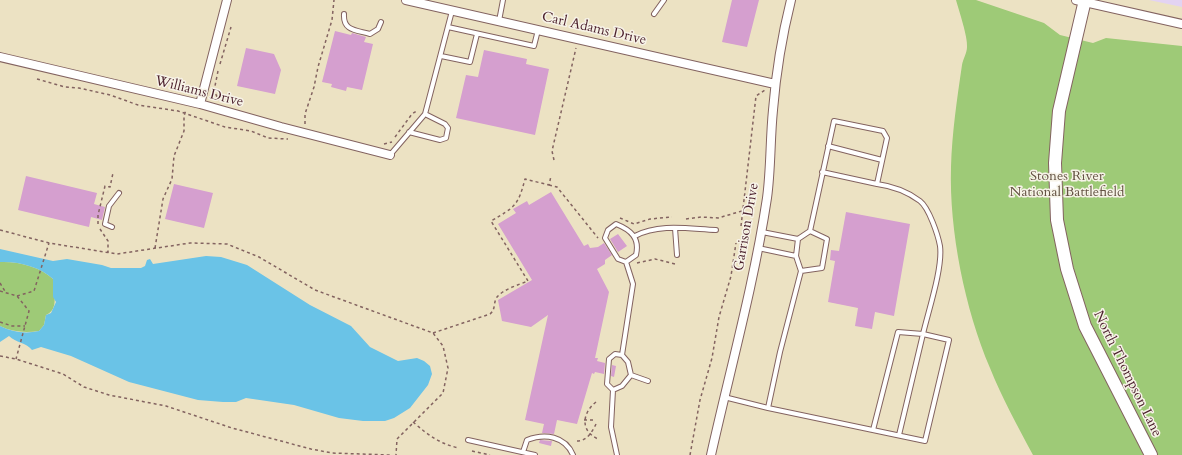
<!DOCTYPE html>
<style>
body{margin:0}
canvas{display:block;background:#ece2c3}
</style>
<canvas width="1182" height="455"></canvas>
<script>
const ctx = document.querySelector('canvas').getContext('2d');
ctx.lineJoin = 'round';
function paint(path, color) {
  ctx.fillStyle = color;
  ctx.fill(path, 'evenodd');
}
function stroke(path, color, width, dash) {
  ctx.strokeStyle = color;
  ctx.lineWidth = width;
  ctx.lineCap = dash ? 'butt' : 'round';
  ctx.setLineDash(dash || []);
  ctx.stroke(path);
}
function label(font, color, halo, rows, align = 'center') {
  ctx.font = font + ' Cardo,serif';
  ctx.lineWidth = 3;
  ctx.setLineDash([]);
  ctx.textBaseline = 'middle';
  ctx.strokeStyle = halo;
  ctx.fillStyle = color;
  for (const [text, x, y, turn = 0] of rows) {
    ctx.save();
    ctx.translate(x, y);
    ctx.rotate((+turn || 0) * Math.PI / 180);
    ctx.textAlign = isNaN(turn) ? turn : align;
    if (halo) ctx.strokeText(text, 0, 0);
    ctx.fillText(text, 0, 0);
    ctx.restore();
  }
}
paint(new Path2D(`
 M1149 0H1182V7Z`), '#e3d3f2');
paint(new Path2D(`
 M956 0H976L1044 23 1060 35 1093 43 1106 38 1182 46V455H1033C1018 427 1002 398 990 368 965 309 949 231 951 167 952 133 957 99 962 65 963 59 967 53 967 47 968 37 959 11 956 0Z
 M0 262C18 261 41 267 53 279 53 292 60 309 46 315L44 325 39 331C25 333 12 332 0 326Z`), '#9eca77');
paint(new Path2D(`
 M0 249 53 261 67 259 102 265 111 268H141L145 266 147 260 150 259 153 264 206 256 221 257 247 265 310 305 351 326 370 347 398 361 417 358 424 361 430 366 432 374 428 385 410 408 394 418 385 421H363L339 418 294 405 246 398 236 402H223L198 400 129 382 71 356 41 347 32 350C26 342 16 343 9 336L0 342V326C12 332 25 334 39 331L44 325 46 315 51 313 56 302 53 297V279C41 267 18 261 0 262Z`), '#6ac3e7');
paint(new Path2D(`
 M732 0H759L747 47 722 42Z
 M335 31 351 35 352 33 366 37 364 42 373 44 362 90 347 87 346 91 331 87 332 84 322 82Z
 M246 48 274 54 281 70 275 94 237 86Z
 M484 50 527 59 526 64 549 69 535 135 456 118 466 75 478 77Z
 M26 176 97 193 94 204 105 207 102 220 91 217 89 227 18 210Z
 M174 184 213 193 204 228 165 219Z
 M551 192 584 246 588 244 590 248 598 247 604 243 612 255 605 260V264L597 269 609 292 595 358H598L597 361 605 363 604 374 595 372 594 374 592 373 577 424 557 420 554 434 542 433 544 424 525 420 548 315 531 327 502 321 498 300 532 280 498 224 516 213 513 209 527 201 529 205Z
 M846 212 910 224 894 316 875 312 872 329 855 326 858 308 828 302 835 261 830 260 831 250 839 251Z
 M618 234 627 246 618 252 610 239Z
 M612 365 616 366 614 377 611 376Z
 M540 440 552 441 551 446 539 443Z`), '#d59fcf');
const lane = new Path2D(`
 M344 14C343 31 356 30 370 34L378 29 381 22
 M654 14 664 0
 M499 21 503 0
 M448 27 534 46 538 30
 M441 56 470 62 477 34
 M409 132 440 140 446 138 448 128 445 124 425 114
 M828 146 882 160
 M390 155 425 114 452 11
 M822 172 877 184
 M112 227 105 224 109 206 119 193
 M675 228 677 255
 M635 236C659 223 690 229 716 230
 M758 248 796 256 801 271 780 352 768 408 925 441 949 340 923 334C928 312 943 268 940 246 938 235 929 208 920 201 908 192 892 186 877 184L887 138 883 131 834 121 810 231 798 239 762 232
 M796 256 798 239
 M801 271 822 268 827 239 810 231
 M622 355 633 284 626 262 618 259 605 238 608 230 616 224C631 230 640 238 636 255L626 262
 M631 375 648 381
 M613 390 622 386 631 375 628 362 622 355 615 354 609 359 607 384 613 390 611 427 617 455
 M724 397 768 408
 M873 430 898 332 923 334 899 435
 M468 440 535 455
 M523 452 527 440C545 433 565 436 573 455`);
const street = new Path2D(`
 M406 0 775 84
 M1076 0 1182 24
 M0 57 200 104 281 127 390 155
 M200 104 227 0
 M711 455C730 370 754 284 767 198 771 169 770 140 773 110 776 73 782 36 791 0`);
const secondary = new Path2D(`
 M1085 0 1059 111 1055 163 1057 220 1067 269 1085 326 1151 455`);
stroke(lane, '#836360', 6);
stroke(street, '#836360', 10);
stroke(secondary, '#836360', 14);
stroke(new Path2D(`
 M220 64 231 27
 M218 71 214 91 219 100
 M37 79 65 87 79 88 110 95 138 105 178 111 225 127 251 131 268 138 288 139
 M305 124V114L314 87 318 67 332 20 334 0
 M395 137 412 114 418 110
 M384 144 392 142
 M554 160 552 151 576 48
 M549 185 557 187 598 238
 M620 218 634 224 650 219 672 217
 M686 219 701 217 718 218 742 211
 M98 224V215L105 186 110 187 113 173
 M741 226 756 96 765 90
 M100 229 108 241V253
 M0 230 49 243 117 254 190 243 227 244 259 257 315 290 433 333 443 346 448 368 443 393 397 439 396 455
 M155 248 163 199 172 179 174 156 184 131V116L186 110
 M637 263 655 259 675 264
 M0 283 6 293
 M0 291 17 296 29 311 16 359
 M17 296 34 291 49 243
 M0 322 12 326H25
 M433 333 490 314C496 309 493 303 497 297 504 289 518 285 528 281L491 221C515 207 518 206 525 179L549 185 551 176
 M0 356 16 359 63 374 84 387 109 395 166 406 232 428 311 449 332 453 390 455
 M596 402C582 413 580 431 598 439
 M584 420H595
 M413 422C428 435 440 444 459 448
 M577 441C587 441 592 432 596 424
 M472 451 490 455
 M690 455 700 400 712 358 719 317 731 276 736 243`), '#836360', 1.5, [3, 3]);
stroke(lane, '#fff', 4);
stroke(street, '#fff', 8);
stroke(secondary, '#fff', 12);
label('14px', '#4a1f2b', '#f7f3e8', [
 ["Carl Adams Drive",594,29,13],
 ["Williams Drive",199,92,14],
 ["Garrison Drive",747,227,-80],
 ["North Thompson Lane",1127,374,64]
]);
label('14px', '#635242', '#f7f3e8', [
 ["Stones River",1067,177],
 ["National Battlefield",1067,193]
]);
</script>
